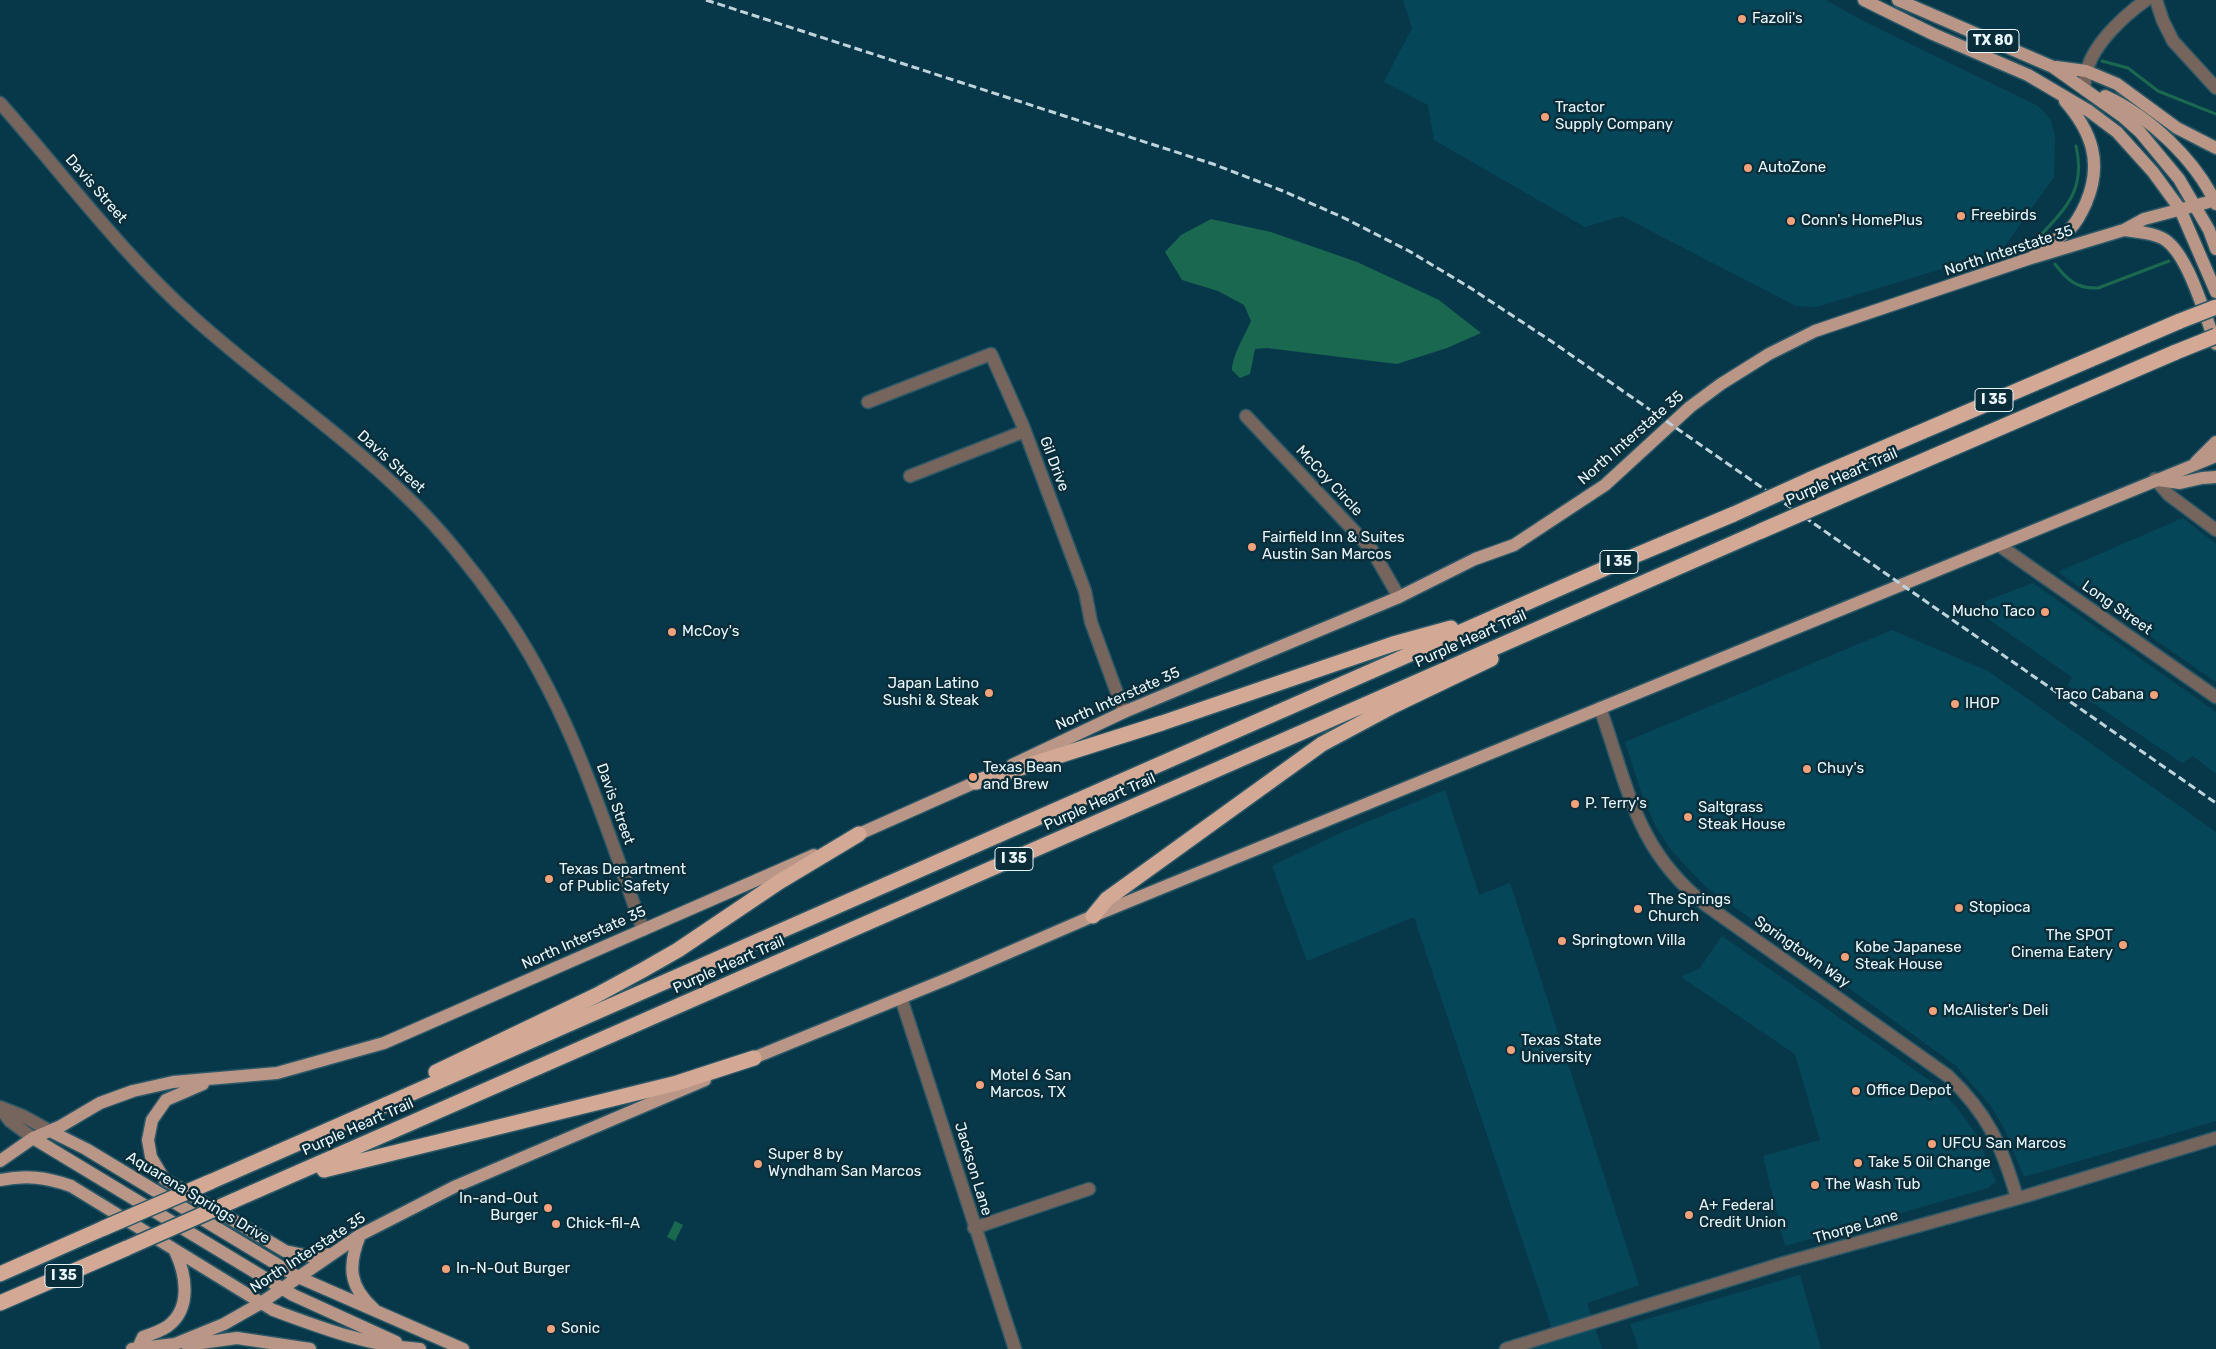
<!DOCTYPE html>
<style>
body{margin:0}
canvas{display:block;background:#073849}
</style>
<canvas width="2216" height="1349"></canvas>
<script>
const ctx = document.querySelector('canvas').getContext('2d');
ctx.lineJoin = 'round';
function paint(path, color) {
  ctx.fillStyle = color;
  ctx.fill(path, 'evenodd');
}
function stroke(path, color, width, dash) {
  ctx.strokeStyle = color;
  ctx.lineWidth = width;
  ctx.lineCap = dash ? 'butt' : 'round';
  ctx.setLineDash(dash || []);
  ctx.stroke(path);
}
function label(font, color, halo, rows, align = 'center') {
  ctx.font = font + ' Rubik,sans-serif';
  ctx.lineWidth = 5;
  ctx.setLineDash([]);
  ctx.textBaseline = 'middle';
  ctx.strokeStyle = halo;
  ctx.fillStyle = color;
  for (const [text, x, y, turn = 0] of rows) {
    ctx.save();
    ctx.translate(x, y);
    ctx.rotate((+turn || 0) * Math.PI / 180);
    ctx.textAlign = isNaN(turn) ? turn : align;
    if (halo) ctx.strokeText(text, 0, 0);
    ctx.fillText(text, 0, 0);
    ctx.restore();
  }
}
paint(new Path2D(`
 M1403 0H1826L1861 20 2038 106 2050 119 2055 136 2054 177 2001 251 1816 307 1796 306 1622 216 1585 227 1434 140 1428 105 1384 82 1412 28Z
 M2183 518 2216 544V682L2058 572Z
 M2033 583 2216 712V774L2193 756 2182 763 2068 686 2072 677 1978 612V604Z
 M1892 630 1988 671 2216 832V1121L2024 1177 2005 1130 1991 1106 1955 1065 1849 988 1843 980 1833 976 1821 964 1805 957 1706 887 1671 850 1656 827 1643 798 1625 742Z
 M1445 790 1479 895 1510 883 1639 1285 1587 1303 1602 1349H1530L1556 1341 1414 917 1307 961 1272 866 1338 834Z
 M1722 936 1936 1085 1958 1109 1976 1134 1996 1182 1988 1188 1785 1246 1763 1156 1820 1140 1795 1054 1681 977 1700 968Z
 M1800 1275 1821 1349H1639L1630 1324Z`), '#064659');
paint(new Path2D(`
 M1211 219 1271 232 1357 262 1439 300 1481 333 1447 348 1397 364 1267 348 1255 349 1250 374 1240 378 1232 370C1232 356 1245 335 1251 321L1244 305 1218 291 1182 280 1165 252 1181 235Z
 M675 1221 683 1225 675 1241 667 1237Z`), '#1a684f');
stroke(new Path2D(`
 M2102 61 2128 68 2158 91 2216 114
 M2040 243 2039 237C2067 207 2086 189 2076 146
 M2055 264C2067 280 2077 289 2098 288L2169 261`), '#1a684f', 3);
const minor = new Path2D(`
 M2156 0 2163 21 2173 41 2216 88
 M2084 89C2085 83 2085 76 2087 70 2094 43 2125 15 2146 0
 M0 103C64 175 122 254 194 318 263 380 340 432 407 497 439 527 475 572 500 608 568 704 604 820 643 930
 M868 402 991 354 1023 426 1085 591 1091 622 1124 712
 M1246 416 1372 550 1399 597
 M910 476 1025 431
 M2155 479 2169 495 2216 530
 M2000 546 2216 697
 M1600 708C1628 787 1636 850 1706 905L1948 1076C1988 1114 2002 1146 2017 1198
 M901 998 1015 1349
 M0 1107 23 1116 50 1131
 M0 1108 10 1121 33 1138
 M974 1228 1089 1189
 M1506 1349 1784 1263 2026 1196 2216 1138`);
const major = new Path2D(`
 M1864 0 1933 34 2028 75 2089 111 2117 132 2153 172 2180 209 2216 292
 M1898 0 2053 67 2122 116 2140 132 2179 179 2209 230 2216 249
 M2056 67 2086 71 2117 84 2177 128 2216 148
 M2105 96C2149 116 2195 159 2216 204
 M2124 230C2137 232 2150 232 2162 238 2188 251 2205 317 2216 344
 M2035 254C2047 246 2059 238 2070 229 2077 222 2082 212 2086 203 2103 163 2092 132 2065 101
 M2196 462 2216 442
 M2158 480 2180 483 2202 478 2216 477
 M1012 765 1124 712 1399 597 1475 559 1514 545 1605 485 1690 407 1721 384 1769 354 1815 331 2028 259 2124 230 2144 219 2216 200
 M850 838 985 778
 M746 1061 952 977 1093 916 2216 456
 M203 1084 166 1100 152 1120 148 1140 151 1157 164 1179 285 1251 309 1256 331 1254
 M50 1131 86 1149 298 1277 463 1349
 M33 1138 293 1295 396 1342
 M0 1161 33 1138 61 1126 100 1103 133 1091 173 1082 277 1073 384 1043 814 855
 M0 1180C26 1175 46 1177 71 1186L273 1310C322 1328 368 1346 420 1349
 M360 1235C348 1265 348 1286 374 1309
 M187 1345 237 1338 310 1349
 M138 1348 143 1337C152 1334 161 1331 168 1326 192 1308 186 1274 175 1251
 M132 1349 175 1344 224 1324 261 1303 360 1235 454 1187 705 1080`);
const highway = new Path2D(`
 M1809 480 2180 321
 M1837 498 2176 352
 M976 782 1162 723 1393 644 1451 628
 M1093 916 1107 899 1322 744 1393 706 1491 659
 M436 1072 597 995 643 970 678 950 779 882 859 834
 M324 1170 677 1083 754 1058
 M210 1182 1615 564 1734 514
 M233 1201 1761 531
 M0 1274 104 1228
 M0 1303 127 1248`);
stroke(minor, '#2b5766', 15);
stroke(major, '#2b5766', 15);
stroke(highway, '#2b5766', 18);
stroke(minor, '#76655d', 12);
stroke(major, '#b99686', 12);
stroke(highway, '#d3a995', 15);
stroke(new Path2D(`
 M706 0 1213 164 1283 191 1342 217 1409 251 1469 287 1551 341 2216 803`), '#bed3db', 3, [8, 4]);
const highwayBridge = new Path2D(`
 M2180 321 2216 307
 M2176 352 2216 336
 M1734 514 1809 480
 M1761 531 1837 498
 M104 1228 210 1182
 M127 1248 233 1201`);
stroke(highwayBridge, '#2b5766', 18, []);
stroke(highwayBridge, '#d3a995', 15);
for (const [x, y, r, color] of [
 [1742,19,5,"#f1a27b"],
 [1545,117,5,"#f1a27b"],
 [1748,168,5,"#f1a27b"],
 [1961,216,5,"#f1a27b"],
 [1791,221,5,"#f1a27b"],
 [1252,547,5,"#f1a27b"],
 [2045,612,5,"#f1a27b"],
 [672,632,5,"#f1a27b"],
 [989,693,5,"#f1a27b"],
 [2154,695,5,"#f1a27b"],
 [1955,704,5,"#f1a27b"],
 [1807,769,5,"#f1a27b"],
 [973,777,5,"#f1a27b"],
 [1575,804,5,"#f1a27b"],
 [1688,817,5,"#f1a27b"],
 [549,879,5,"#f1a27b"],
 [1959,908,5,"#f1a27b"],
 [1638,909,5,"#f1a27b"],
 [1562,941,5,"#f1a27b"],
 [2123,945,5,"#f1a27b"],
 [1845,957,5,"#f1a27b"],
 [1933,1011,5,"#f1a27b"],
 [1511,1050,5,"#f1a27b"],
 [980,1085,5,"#f1a27b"],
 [1856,1091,5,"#f1a27b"],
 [1932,1144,5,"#f1a27b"],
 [1858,1163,5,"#f1a27b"],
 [758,1164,5,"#f1a27b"],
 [1815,1185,5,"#f1a27b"],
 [548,1208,5,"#f1a27b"],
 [1689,1215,5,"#f1a27b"],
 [556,1224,5,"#f1a27b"],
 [446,1269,5,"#f1a27b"],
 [551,1329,5,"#f1a27b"]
]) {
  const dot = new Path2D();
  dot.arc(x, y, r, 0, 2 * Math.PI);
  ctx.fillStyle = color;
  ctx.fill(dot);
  stroke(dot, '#0a2d3a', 2);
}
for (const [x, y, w] of [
 [1993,41,52],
 [1994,400,38],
 [1619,562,38],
 [1014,859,38],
 [64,1276,38]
]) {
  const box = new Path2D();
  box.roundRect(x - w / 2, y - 11.5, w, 23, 4);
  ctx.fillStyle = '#0a2d3a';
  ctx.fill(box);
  stroke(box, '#e9f7fd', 1);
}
label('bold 14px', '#e9f7fd', null, [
 ["TX 80",1993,41],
 ["I 35",1994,400],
 ["I 35",1619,562],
 ["I 35",1014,859],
 ["I 35",64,1276]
]);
label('15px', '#e9f7fd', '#0a2d3a', [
 ["Fazoli's",1752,19],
 ["Tractor",1555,108],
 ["Supply Company",1555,125],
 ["AutoZone",1758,168],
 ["Freebirds",1971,216],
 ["Conn's HomePlus",1801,221],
 ["Fairfield Inn & Suites",1262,538],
 ["Austin San Marcos",1262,555],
 ["Mucho Taco",2035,612,"right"],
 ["McCoy's",682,632],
 ["Japan Latino",979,684,"right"],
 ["Sushi & Steak",979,701,"right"],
 ["Taco Cabana",2144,695,"right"],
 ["IHOP",1965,704],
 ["Texas Bean",983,768],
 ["and Brew",983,785],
 ["Chuy's",1817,769],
 ["P. Terry's",1585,804],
 ["Saltgrass",1698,808],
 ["Steak House",1698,825],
 ["Texas Department",559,870],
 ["of Public Safety",559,887],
 ["The Springs",1648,900],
 ["Church",1648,917],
 ["Stopioca",1969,908],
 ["The SPOT",2113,936,"right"],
 ["Cinema Eatery",2113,953,"right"],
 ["Springtown Villa",1572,941],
 ["Kobe Japanese",1855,948],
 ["Steak House",1855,965],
 ["McAlister's Deli",1943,1011],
 ["Texas State",1521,1041],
 ["University",1521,1058],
 ["Motel 6 San",990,1076],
 ["Marcos, TX",990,1093],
 ["Office Depot",1866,1091],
 ["UFCU San Marcos",1942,1144],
 ["Super 8 by",768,1155],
 ["Wyndham San Marcos",768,1172],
 ["Take 5 Oil Change",1868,1163],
 ["The Wash Tub",1825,1185],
 ["In-and-Out",538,1199,"right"],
 ["Burger",538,1216,"right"],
 ["A+ Federal",1699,1206],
 ["Credit Union",1699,1223],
 ["Chick-fil-A",566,1224],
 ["In-N-Out Burger",456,1269],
 ["Sonic",561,1329]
], 'left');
label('15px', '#e9f7fd', '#0a2d3a', [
 ["Davis Street",96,189,49],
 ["North Interstate 35",2009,251,-18],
 ["North Interstate 35",1631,438,-41],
 ["Davis Street",391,462,42],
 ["Gil Drive",1054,464,69],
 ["Purple Heart Trail",1842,477,-24],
 ["McCoy Circle",1329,481,47],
 ["Long Street",2117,608,35],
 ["Purple Heart Trail",1471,639,-24],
 ["North Interstate 35",1118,699,-24],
 ["Purple Heart Trail",1100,802,-24],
 ["Davis Street",615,804,70],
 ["North Interstate 35",584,938,-24],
 ["Springtown Way",1802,952,35],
 ["Purple Heart Trail",729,965,-24],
 ["Purple Heart Trail",358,1127,-24],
 ["Jackson Lane",973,1169,73],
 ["Aquarena Springs Drive",198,1198,31],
 ["Thorpe Lane",1856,1227,-16],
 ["North Interstate 35",308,1253,-33]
]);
</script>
